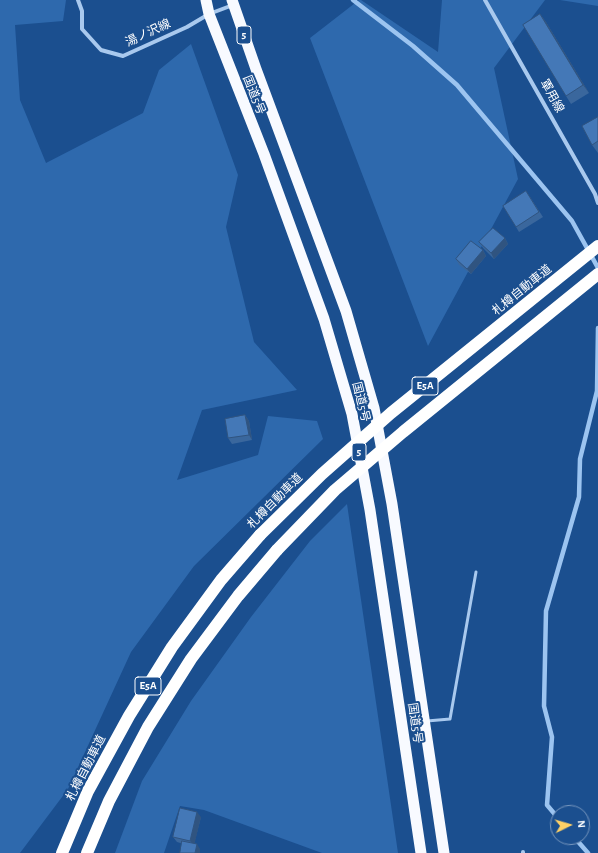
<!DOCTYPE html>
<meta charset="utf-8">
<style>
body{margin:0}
#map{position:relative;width:598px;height:853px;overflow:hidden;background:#1b4f8f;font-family:"Alegreya Sans",sans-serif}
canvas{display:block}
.north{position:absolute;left:550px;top:805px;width:40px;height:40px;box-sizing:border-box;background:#1b4f8f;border:1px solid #7695bc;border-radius:50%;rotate:85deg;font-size:11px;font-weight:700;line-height:16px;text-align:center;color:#fff}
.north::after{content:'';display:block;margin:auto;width:14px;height:18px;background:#ffd166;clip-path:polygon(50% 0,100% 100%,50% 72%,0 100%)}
</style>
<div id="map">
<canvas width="598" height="853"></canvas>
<div class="north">N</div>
</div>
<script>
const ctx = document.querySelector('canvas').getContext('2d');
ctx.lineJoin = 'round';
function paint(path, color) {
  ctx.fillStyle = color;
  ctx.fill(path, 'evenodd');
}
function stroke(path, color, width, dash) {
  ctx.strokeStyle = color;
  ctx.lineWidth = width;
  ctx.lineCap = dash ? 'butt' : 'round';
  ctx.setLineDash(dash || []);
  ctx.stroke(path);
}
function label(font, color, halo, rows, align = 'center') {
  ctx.font = font + ' "Alegreya Sans","Noto Sans JP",sans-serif';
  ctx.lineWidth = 4;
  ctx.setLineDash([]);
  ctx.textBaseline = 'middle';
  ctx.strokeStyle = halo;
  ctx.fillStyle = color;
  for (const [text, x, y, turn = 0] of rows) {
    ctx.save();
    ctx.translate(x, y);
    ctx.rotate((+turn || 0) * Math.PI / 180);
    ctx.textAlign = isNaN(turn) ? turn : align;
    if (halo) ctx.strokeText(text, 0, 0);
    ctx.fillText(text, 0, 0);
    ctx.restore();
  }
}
paint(new Path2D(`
 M0 0H66L63 21 15 25 20 100 46 163 143 113 159 70 191 44 238 175 226 227 254 342 297 390 202 410 177 480 258 455 268 416 317 421 323 439 194 566 131 652 68 789 20 853H0Z
 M359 0H361L438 52 442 0H545L494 68 518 179 428 346 310 38Z
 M560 0H598V6Z
 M347 504 398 853H322L204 810 180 806 164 853H115L142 781 191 701 251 617 310 541Z`), '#2e69ad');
stroke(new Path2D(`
 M353 0 413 46 457 85 572 221 598 268
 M558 818 547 805 552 737 544 706 546 611 579 497 580 459 597 391 598 328
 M574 837 588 853`), '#9cc4f0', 4.5);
stroke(new Path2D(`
 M427 721 450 719 476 572`), '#a9c9ee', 3);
stroke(new Path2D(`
 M78 0 82 11V29L101 50 123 56 187 27 209 14 233 5
 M485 0 595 194 598 203
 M523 852V853`), '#a9c9ee', 4);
stroke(new Path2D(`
 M206 0 209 14 264 154 324 319 352 414 370 510 421 853
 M232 0 256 69 346 311 374 408 392 504 444 853`), '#f8faff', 11);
stroke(new Path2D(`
 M62 853 88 791 129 716 172 647 221 580 260 535
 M87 853 109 801 148 727 191 659 238 596 277 550`), '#fff', 12);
stroke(new Path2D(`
 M260 535 322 474 391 413 598 246
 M277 550 335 490 403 432 598 274`), '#fff', 12);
paint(new Path2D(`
 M540 14 546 22 589 93 571 104 566 96Z
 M598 117V153L592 145Z
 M526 191 543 217 519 232 516 227Z
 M505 238 508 244 494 259 483 248 479 242Z
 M483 250 486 256 471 274 459 265 456 259Z
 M245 415 249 421 252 440 232 444 228 438Z
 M201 817 194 844 200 849 177 842 173 837Z`), '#3a679d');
paint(new Path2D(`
 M540 14 546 22 589 93 583 85Z
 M505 238 508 244 494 259 491 253Z
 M483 250 486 256 471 274 467 269Z
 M245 415 249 421 252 440 249 435Z
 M197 812 201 817 194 846 190 841Z
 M197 844 200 849V853H195Z`), '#305480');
const building = new Path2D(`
 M540 14 583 85 566 96 523 25Z
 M598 117V141L592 145 582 126Z
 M526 191 539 212 516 227 503 206Z
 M493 228 505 238 491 253 479 242Z
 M471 241 483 250 467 269 456 259Z
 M245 415 249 435 228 438 225 419Z
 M180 808 197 812 190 841 173 837Z
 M182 841 197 844 195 853H180Z`);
paint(building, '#4478b7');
stroke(building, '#305480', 1);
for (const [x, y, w] of [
 [244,35,14],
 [425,386,26],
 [359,452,14],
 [148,686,26]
]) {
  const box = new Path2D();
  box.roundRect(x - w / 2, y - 9, w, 18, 3);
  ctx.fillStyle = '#1b4f8f';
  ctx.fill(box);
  stroke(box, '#fff', 1);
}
label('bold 11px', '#fff', null, [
 ["5",244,35],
 ["E5A",425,386],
 ["5",359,452],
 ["E5A",148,686]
]);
label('12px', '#fff', '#1b4f8f', [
 ["湯ノ沢線",148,33,-25],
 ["国道5号",254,95,68],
 ["軍用線",552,96,61],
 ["札樽自動車道",522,290,-39],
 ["国道5号",361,402,76],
 ["札樽自動車道",275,501,-45],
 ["国道5号",415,723,82],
 ["札樽自動車道",86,768,-63]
]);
</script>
